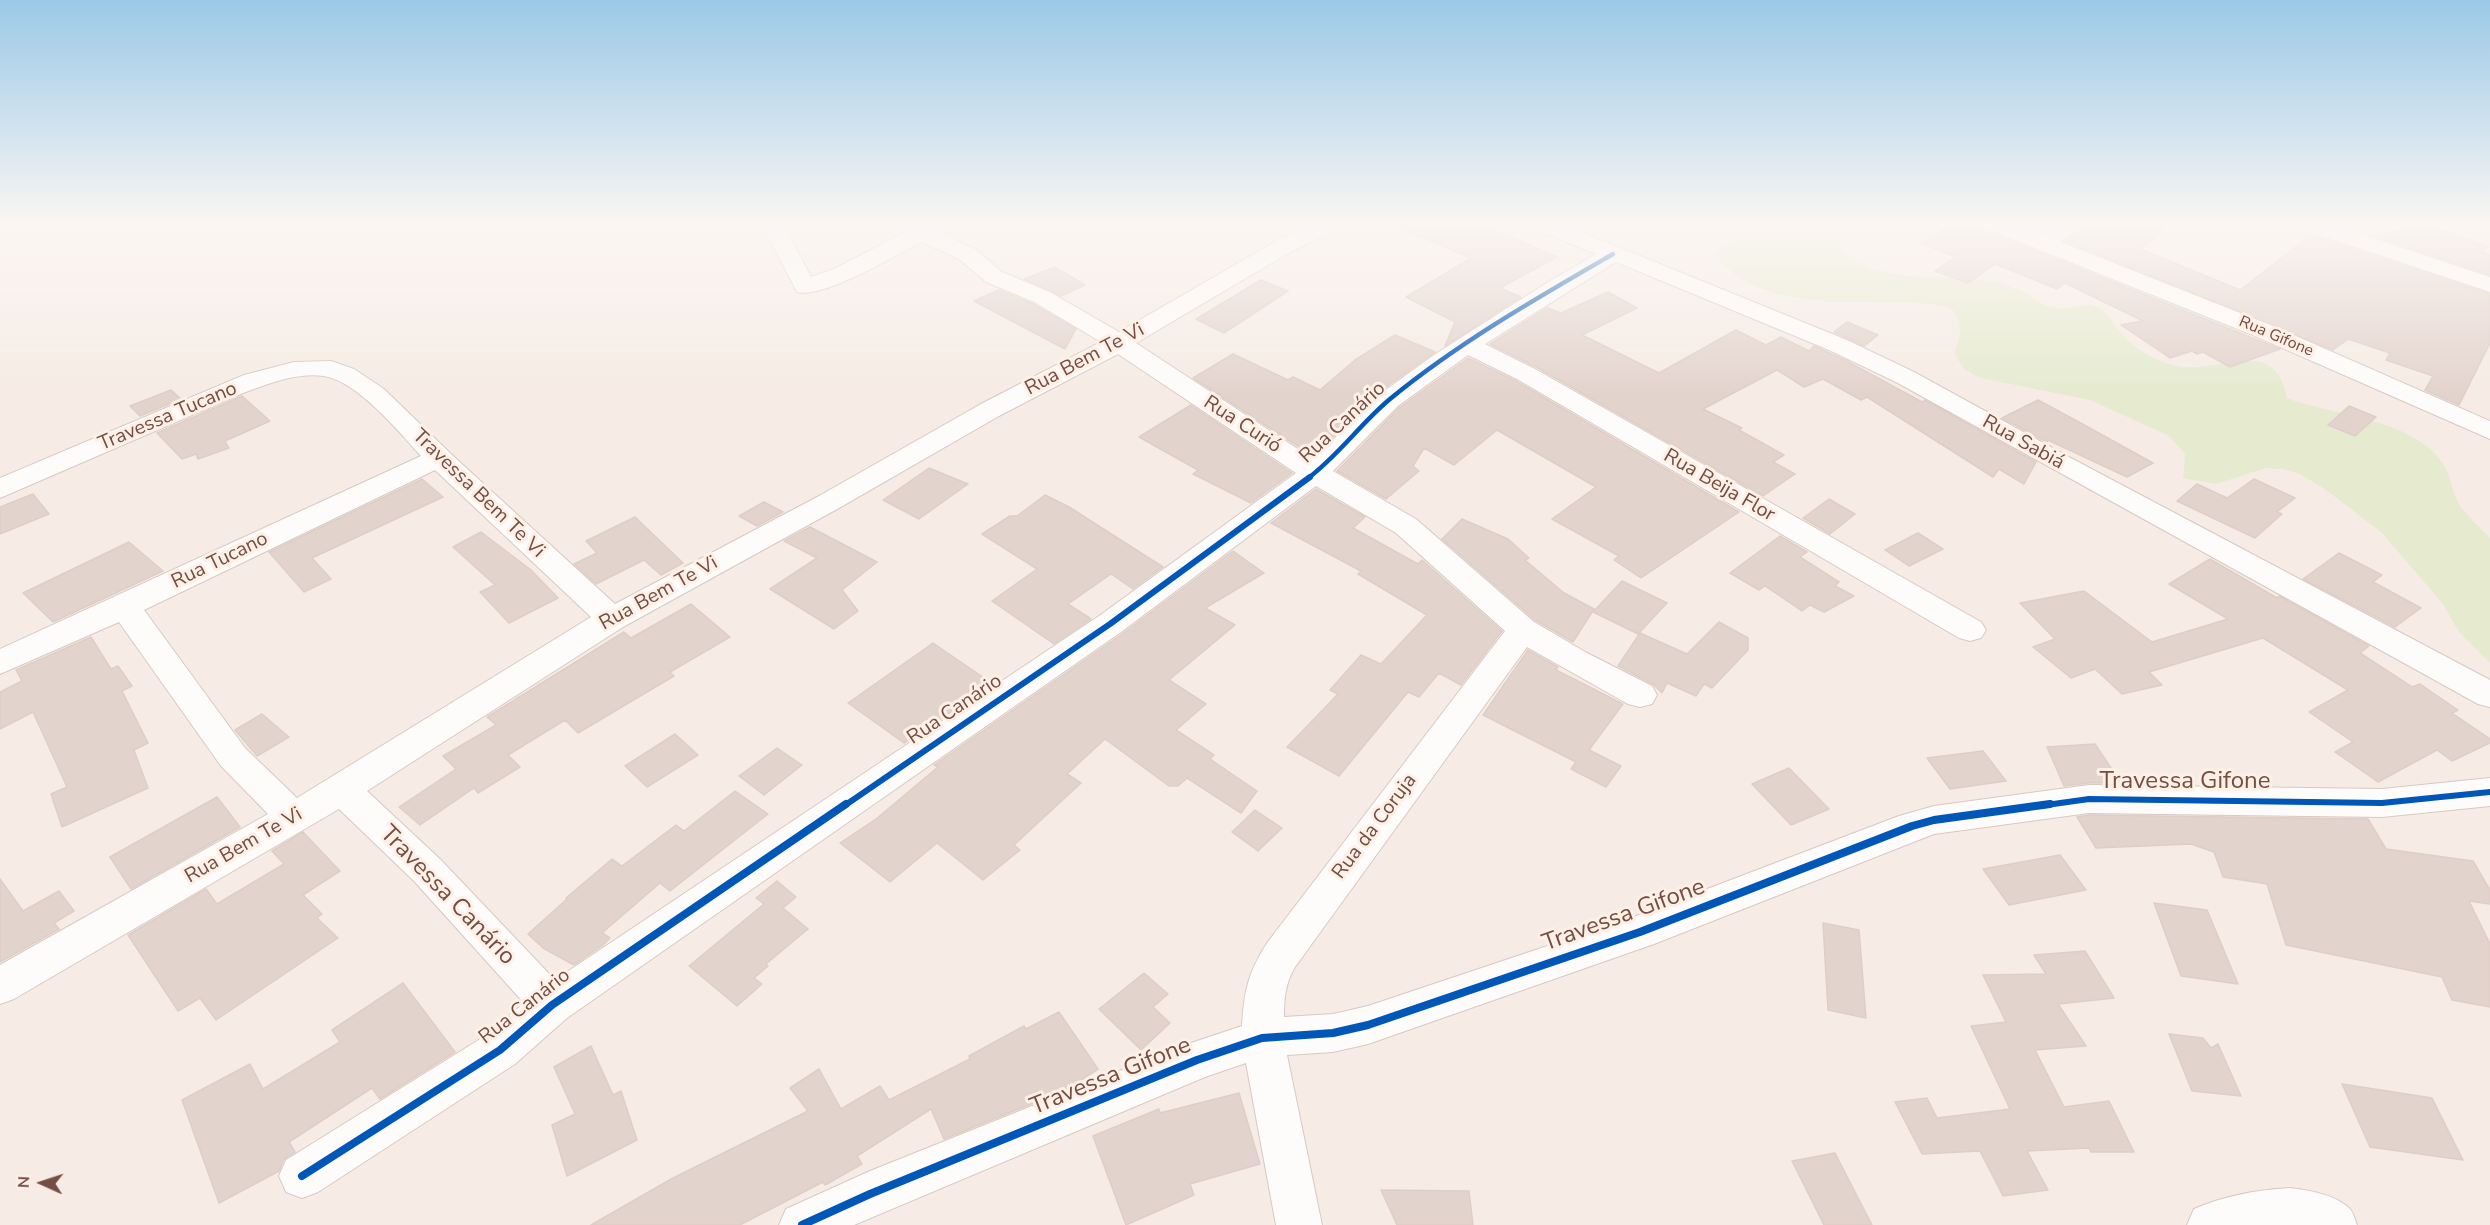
<!DOCTYPE html>
<meta charset="utf-8">
<style>
body{margin:0}
#map{position:relative;width:2490px;height:1225px;overflow:hidden;background:#f6ece5;font-family:"Nunito Sans",sans-serif}
canvas{display:block}
.north{position:absolute;left:12px;top:1153px;width:60px;height:60px;-webkit-text-stroke:4px #fff0e6;paint-order:stroke;rotate:273deg;font-size:16px;font-weight:700;line-height:24px;text-align:center;color:#744d45}
.north::after{content:'';display:block;margin:auto;width:21px;height:27px;background:#744d45;clip-path:polygon(50% 0,100% 100%,50% 72%,0 100%)}
</style>
<div id="map">
<canvas width="2490" height="1225"></canvas>
<div class="north">N</div>
</div>
<script>
const ctx = document.querySelector('canvas').getContext('2d');
ctx.lineJoin = 'round';
function paint(path, color) {
  ctx.fillStyle = color;
  ctx.fill(path, 'evenodd');
}
function stroke(path, color, width, dash) {
  ctx.strokeStyle = color;
  ctx.lineWidth = width;
  ctx.lineCap = dash ? 'butt' : 'round';
  ctx.setLineDash(dash || []);
  ctx.stroke(path);
}
function label(font, color, halo, rows, align = 'center') {
  ctx.font = font + ' "Nunito Sans",sans-serif';
  ctx.lineWidth = 6;
  ctx.setLineDash([]);
  ctx.textBaseline = 'middle';
  ctx.strokeStyle = halo;
  ctx.fillStyle = color;
  for (const [text, x, y, turn = 0] of rows) {
    ctx.save();
    ctx.translate(x, y);
    ctx.rotate((+turn || 0) * Math.PI / 180);
    ctx.textAlign = isNaN(turn) ? turn : align;
    if (halo) ctx.strokeText(text, 0, 0);
    ctx.fillText(text, 0, 0);
    ctx.restore();
  }
}
paint(new Path2D(`
 M1799 223H1878L1844 243C1842 255 1850 257 1859 262 1895 281 1935 276 1975 279 1990 280 2009 285 2023 292 2034 298 2043 306 2055 308 2071 312 2083 299 2099 308 2106 312 2112 322 2117 328 2134 348 2151 360 2177 366 2218 375 2275 333 2287 398 2334 416 2414 418 2444 465 2451 477 2452 492 2459 504 2467 516 2480 527 2490 538V663L2459 632 2443 604 2381 532 2326 490 2300 474 2283 469 2266 468 2216 484 2183 478 2185 454 2169 436 2090 400 1980 378 1965 370 1954 354C1961 333 1963 329 1953 310 1934 302 1915 303 1894 302 1835 301 1758 308 1717 257V251L1728 241 1776 233Z`), '#e6ebcf');
const building = new Path2D(`
 M1387 223H1480L1557 257 1500 288 1521 297 1445 346 1455 322 1406 297 1471 258Z
 M1954 223H1980L1984 230 2280 349 2230 367 2203 352 2197 354 2192 351 2170 358 2121 325 2143 321 2065 283 2057 289 1995 264 1968 283 1935 271 1955 257 1921 243Z
 M2087 223H2171L2141 249 2240 290 2311 235 2490 294V343L2459 405 2425 390 2433 376 2386 360 2390 353 2348 339 2333 350 2065 241Z
 M2420 223 2489 246 2481 251 2490 255V275L2377 237Z
 M1055 267 1085 285 1061 296 1024 279Z
 M1261 280 1288 291 1224 333 1196 319Z
 M999 290 1033 304 1076 329 1065 349 974 301Z
 M1608 292 1637 308 1582 335 1659 373 1736 330 1766 345 1781 337 1809 351 1814 346 1845 360 1922 402 1925 400 2036 462 2024 484 1999 469 1993 477 1867 397 1861 400 1823 379 1804 387 1777 370 1703 409 1742 428 1739 430 1784 455 1773 462 1795 474 1763 496 1536 367 1490 344 1547 308 1561 313Z
 M1847 322 1878 335 1864 346 1834 332Z
 M1395 335 1435 352 1379 392 1313 456 1193 378 1233 354 1288 380 1293 377 1320 390 1355 360Z
 M1468 358 1516 381 1739 512 1641 578 1614 560 1619 556 1552 519 1596 487 1497 430 1454 465 1424 448 1413 466 1419 471 1386 499 1337 471 1399 408Z
 M171 390 181 399 140 416 130 406Z
 M242 396 270 421 225 441 229 448 198 459 196 454 182 459 157 433Z
 M2038 400 2077 421 2153 463 2127 477 2048 440 2047 442 2002 418Z
 M1191 405 1292 473 1251 503 1193 474 1198 470 1139 437Z
 M2349 406 2376 417 2355 436 2328 425Z
 M929 468 968 484 919 519 883 500Z
 M422 479 443 497 312 558 331 579 304 592 269 552Z
 M2254 479 2295 498 2277 512 2282 514 2255 538 2177 501 2197 484 2227 498Z
 M1316 489 1365 517 1353 528 1418 564 1422 560 1502 631 1461 685 1439 673 1419 697 1408 692 1339 776 1287 747 1338 694 1330 690 1361 655 1381 664 1427 615 1358 574 1361 571 1271 523Z
 M33 494 49 514 0 534V507Z
 M1045 495 1069 507 1163 567 1133 589 1111 574 1068 604 1091 619 1054 644 992 601 1037 569 982 534 1010 516H1017Z
 M1829 499 1855 514 1830 534 1803 518Z
 M764 502 783 512 757 526 739 516Z
 M635 517 683 563 661 575 644 560 596 584 574 564 597 553 586 541Z
 M1462 519 1508 539 1529 558 1525 560 1564 593 1594 609 1573 642 1535 620 1442 539Z
 M810 527 877 562 842 590 858 611 834 629 770 589 817 558 784 541Z
 M481 532 531 570 558 598 509 623 480 592 495 585 453 547Z
 M1918 533 1943 549 1909 566 1885 550Z
 M1780 536 1807 552 1800 557 1839 582 1835 586 1854 596 1824 612 1810 605 1802 611 1765 586 1759 590 1730 573Z
 M129 542 163 571 53 622 23 593Z
 M1233 551 1264 573 1205 608 1235 625 1169 680 1206 704 1176 730 1214 755 1210 759 1257 791 1241 813 1187 778 1178 786H1169L1105 739 1067 774 1081 783 1014 845 1020 850 983 880 937 843 890 882 840 843 876 819 938 767 934 765 1122 634Z
 M2339 553 2382 575 2373 582 2421 608 2395 627 2303 579Z
 M2210 559 2277 598 2279 596 2369 646 2360 653 2412 687 2420 684 2458 710 2452 713 2490 739V743L2452 761 2437 750 2378 782 2335 752 2353 742 2309 712 2348 690 2263 638 2149 672 2162 685 2122 694 2095 669 2071 678 2033 647 2055 639 2020 603 2084 591 2152 642 2228 619 2169 584Z
 M1622 581 1667 603 1638 634 1593 612Z
 M691 604 730 637 670 672 674 676 578 733 565 720 508 755 520 767 478 793 474 788 420 825 399 807 456 769 443 756 496 725 487 717 624 632 631 638Z
 M1719 622 1748 638V650L1712 688 1704 684 1696 696 1667 683 1662 693 1653 684 1618 666 1640 633 1687 654Z
 M91 637 111 669 118 666 132 686 122 691 148 743 134 750 148 788 62 827 51 794 67 787 33 712 0 729V692L22 681 16 670Z
 M933 643 993 684 904 743 848 703Z
 M1528 650 1558 667 1556 670 1623 704 1589 750 1621 766 1606 787 1571 769 1576 762 1483 715Z
 M262 714 289 737 257 756 235 730Z
 M675 734 698 755 647 787 625 766Z
 M2095 744 2121 783H2089L2064 786 2047 747Z
 M777 748 802 765 764 795 739 776Z
 M1983 751 2006 781 1950 789 1927 758Z
 M1789 768 1829 809 1791 825 1752 784Z
 M735 791 768 814 670 891 660 883 602 933 610 938 603 945 574 965 543 948 528 934 567 899 566 898 612 859 622 866 676 825 684 831Z
 M217 797 240 827 131 889 110 857Z
 M1255 810 1282 828 1258 851 1232 832Z
 M2089 815 2368 819 2386 849 2473 861 2490 890V904L2469 901 2490 944V1007L2452 1000 2442 977 2286 945 2267 884 2223 877 2214 852 2191 844 2096 848 2077 817Z
 M303 832 340 871 303 895 322 914 317 918 338 938 216 1020 200 998 178 1011 128 935 206 889 217 904 284 864 272 851Z
 M2060 855 2086 890 2009 905 1983 869Z
 M0 879 23 911 59 891 74 911 54 923 59 929 0 962Z
 M777 881 796 897 783 908 808 929 766 964 768 966 754 978 762 984 737 1006 689 966 764 904 756 898Z
 M2154 903 2207 910 2238 984 2181 976Z
 M1823 923 1859 930 1866 1018 1828 1010Z
 M2085 951 2114 998 2058 1004 2086 1046 2035 1050 2064 1107 2109 1101 2134 1152H2091L2089 1148 2027 1151 2048 1190 2003 1196 1980 1151 1922 1154 1895 1102 1927 1098 1937 1118 2010 1109 1971 1026 2006 1022 1983 975 2046 974 2034 955Z
 M1144 973 1168 994 1153 1007 1170 1023 1141 1050 1099 1009Z
 M403 983 455 1052 380 1099 372 1088 289 1142 295 1152 284 1159 279 1171 219 1203 182 1100 250 1064 263 1089 340 1042 332 1030Z
 M1059 1012 1098 1069 1066 1090 944 1139 931 1109 857 1156 862 1164 825 1185 823 1182 740 1225H591L673 1178 808 1111 790 1088 819 1069 841 1109 880 1086 889 1100 970 1059 969 1056 1024 1026 1026 1029Z
 M2169 1034 2203 1038 2211 1048 2218 1044 2241 1096 2192 1091Z
 M591 1046 613 1095 621 1091 637 1140 567 1176 552 1125 575 1114 554 1067Z
 M2342 1084 2432 1098 2463 1160 2370 1147Z
 M1239 1093 1260 1164 1190 1184 1194 1195 1126 1225 1093 1136 1159 1109 1160 1113Z
 M1835 1153 1872 1225H1824L1792 1161Z
 M1381 1190 1469 1191 1473 1225H1397Z`);
paint(building, '#e3d3cd');
stroke(building, '#dfcec7', 1.5);
const minor = new Path2D(`
 M761 223H783L811 277 836 268 913 228 928 223H949L951 226 948 231 940 233 975 249 1002 272 1050 292 1119 332 1271 244 1313 223H1341L1338 228 1287 254 1136 343 1313 459 1380 394 1434 355 1545 284 1596 254 1532 228 1529 223H1559L1847 340 1914 372 2067 456 2490 680V707L2478 704 1896 382 1829 350 1616 262 1485 344 1535 369 1981 622 1986 630 1981 638 1970 641 1959 638 1517 379 1468 355 1398 406 1333 471 1416 519 1534 622 1587 653 1652 686 1657 695 1652 704 1640 707 1628 704 1527 647 1295 967C1285 984 1284 999 1284 1017L1333 1014 1368 1006 1631 918 1899 816 1934 806 2089 785 2382 789 2490 778V806L2382 817 2089 813 1934 834 1654 944 1368 1044 1333 1052 1287 1055 1322 1225H1276L1246 1063 1205 1077 854 1225H779L786 1209 870 1171 1182 1046 1242 1026C1244 991 1248 973 1267 943L1505 631 1396 533 1316 486 1121 632 567 1018 515 1064 318 1192 302 1198 286 1192 279 1176 286 1160 485 1036 524 1003 414 881 339 809 14 999 0 1004V965L268 814 221 766 119 622 0 674V649L421 456C399 432 357 381 324 376 296 372 268 384 243 393L0 498V478L244 375 294 362 331 361 354 369 384 389 452 455 615 604 819 496 981 404 1101 342 1034 302 986 282 959 259 922 242C895 255 824 299 797 292ZM1118 354 1296 473 1099 616 555 980 440 859 367 791 623 627 839 508 999 416ZM435 470 591 617 297 798 245 748 144 610Z
 M1982 223H2012L2042 235 2059 223H2085L2061 242 2273 326 2490 421V439L2255 336 1985 228Z
 M2295 223H2328L2490 277V292L2298 228Z
 M2289 1188C2308 1190 2334 1194 2349 1208 2353 1211 2355 1220 2357 1225H2187L2194 1209C2223 1196 2257 1190 2289 1188Z`);
stroke(minor, '#d7c9c3', 2);
paint(minor, '#fefcfb');
stroke(new Path2D(`
 M1307 479C1338 456 1361 423 1390 399 1458 343 1537 298 1613 254`), '#0057b8', 4.5);
stroke(new Path2D(`
 M844 806 1110 624 1310 477
 M2039 806 2089 799 2382 803 2490 792`), '#0057b8', 6);
stroke(new Path2D(`
 M302 1176 500 1050 552 1005 846 804
 M802 1225 870 1194 1197 1060 1262 1038 1333 1033 1368 1025 1640 932 1912 826 1934 820 2050 804`), '#0057b8', 8);
const sky = ctx.createLinearGradient(0, 0, 0, 394);
sky.addColorStop(0, '#9bc9e7');
sky.addColorStop(0.57, '#fbf6f3');
sky.addColorStop(1, '#fbf6f300');
ctx.fillStyle = sky;
ctx.fillRect(0, 0, 2490, 394);
label('16px', '#744d45', '#fff0e6', [
 ["Rua Gifone",2276,337,23]
]);
label('20px', '#744d45', '#fff0e6', [
 ["Rua Bem Te Vi",1085,360,-28],
 ["Travessa Tucano",168,417,-23],
 ["Rua Canário",1343,423,-43],
 ["Rua Curió",1242,425,33],
 ["Rua Sabiá",2023,443,29],
 ["Rua Beija Flor",1719,486,30],
 ["Travessa Bem Te Vi",478,494,44],
 ["Rua Tucano",220,561,-26],
 ["Rua Bem Te Vi",659,594,-29],
 ["Rua Canário",955,710,-34],
 ["Rua da Coruja",1375,827,-53],
 ["Rua Bem Te Vi",244,846,-30],
 ["Rua Canário",525,1007,-38]
]);
label('24px', '#744d45', '#fff0e6', [
 ["Travessa Gifone",2185,782],
 ["Travessa Canário",447,896,46],
 ["Travessa Gifone",1624,916,-20],
 ["Travessa Gifone",1111,1077,-22]
]);
</script>
